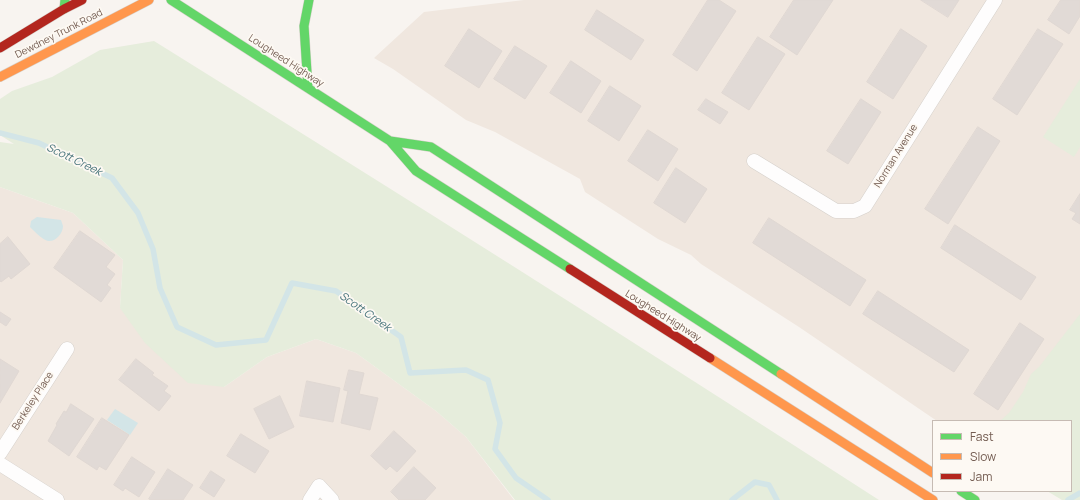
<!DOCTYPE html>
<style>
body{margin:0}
#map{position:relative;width:1080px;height:500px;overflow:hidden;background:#f8f4f0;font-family:Manrope,sans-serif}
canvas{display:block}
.legend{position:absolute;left:932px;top:420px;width:140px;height:72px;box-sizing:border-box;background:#fdf9f3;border:1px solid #c6bbb3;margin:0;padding:5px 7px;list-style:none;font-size:12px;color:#745d52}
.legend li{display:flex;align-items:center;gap:8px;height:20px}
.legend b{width:20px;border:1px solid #c6bbb3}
</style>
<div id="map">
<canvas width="1080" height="500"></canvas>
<ul class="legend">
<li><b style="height:5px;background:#63d668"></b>Fast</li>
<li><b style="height:5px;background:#ff974d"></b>Slow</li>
<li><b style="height:5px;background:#b3261e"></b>Jam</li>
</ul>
</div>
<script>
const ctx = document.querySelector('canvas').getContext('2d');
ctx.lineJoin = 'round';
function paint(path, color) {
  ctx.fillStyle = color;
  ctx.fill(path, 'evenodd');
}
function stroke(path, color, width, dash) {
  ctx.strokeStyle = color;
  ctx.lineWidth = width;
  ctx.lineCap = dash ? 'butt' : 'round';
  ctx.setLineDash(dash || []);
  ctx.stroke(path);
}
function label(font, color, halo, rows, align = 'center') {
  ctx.font = font + ' Manrope,sans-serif';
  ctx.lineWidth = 3.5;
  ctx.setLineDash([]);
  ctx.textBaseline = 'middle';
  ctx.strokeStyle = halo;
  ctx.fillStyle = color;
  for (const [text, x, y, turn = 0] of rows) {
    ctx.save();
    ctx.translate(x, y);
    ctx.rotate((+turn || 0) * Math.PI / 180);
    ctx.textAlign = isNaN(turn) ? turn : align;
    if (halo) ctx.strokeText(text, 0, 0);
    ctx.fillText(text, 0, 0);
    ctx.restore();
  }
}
paint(new Path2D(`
 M524 0H1080V325L1015 421H937L799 327 701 264 691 255 658 239 585 192 580 179 495 132 466 120 393 69 374 58 424 12Z
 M0 187 73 213 123 260 120 308 224 387 267 357 316 339 356 353 436 411 466 437 514 500H0Z`), '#f0e7df');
paint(new Path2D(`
 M154 41C397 192 639 345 879 500H515L466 437 436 411 356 353 316 339 267 357 224 387 188 383 145 343 120 308 123 260 73 213 0 187V142L14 144 0 135V99L12 91 52 77 100 50Z
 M1080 79V147L1074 157 1043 137Z
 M1080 314V500H1062L1047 491H1071V421H1000L1009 413 1023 392 1031 374 1039 367Z`), '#e6eddc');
paint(new Path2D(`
 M37 217 61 220 63 226C63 233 56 242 48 241 43 240 34 231 30 227L31 221Z
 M115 409 138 423 130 435 107 420Z`), '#d3e5e7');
stroke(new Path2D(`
 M0 133 39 143 112 178 138 213 153 249 160 288 177 327 216 345 266 340 292 283 336 291 401 337 410 373 466 370 488 380 500 423 495 449 516 478 548 500
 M732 500 755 482 769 485 777 500
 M1068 500 1080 493`), '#d3e5e7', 5.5);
const building = new Path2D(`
 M708 0H719L736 11 697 71 673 55Z
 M794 0H833L797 55 770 37Z
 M921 0H959L948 17Z
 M1061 0H1080V16L1069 34 1048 20Z
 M597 10 644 40 631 60 585 30Z
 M469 29 502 51 479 88 445 66Z
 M901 29 927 46 893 99 867 82Z
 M1038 29 1063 44 1017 115 993 99Z
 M758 37 785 54 749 110 722 93Z
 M515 46 547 66 525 99 494 79Z
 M571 61 601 81 581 113 550 93Z
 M610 86 641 106 619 141 588 121Z
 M706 99 728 112 720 124 698 110Z
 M861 99 881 112 848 164 827 151Z
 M978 127 1000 141 948 224 925 209Z
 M648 130 678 149 658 181 628 161Z
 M676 168 707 189 685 223 654 203Z
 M1080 194V224L1072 219 1076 213 1070 210Z
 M769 218 866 280 850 306 753 243Z
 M955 225 1036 277 1021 300 941 248Z
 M80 231 115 255 106 267 115 274 107 285 111 288 101 302 54 268Z
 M8 237 30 264 11 279 9 276 1 282 0 281V244Z
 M878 291 969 350 954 372 863 314Z
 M0 312 11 319 6 326 0 322Z
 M1020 323 1044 339 998 410 974 394Z
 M0 359 19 371 0 403Z
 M136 359 154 373 152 375 168 386 164 391 171 396 159 411 119 380Z
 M349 370 364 373 359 394 378 398 370 430 341 423 348 391 344 390Z
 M307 381 340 388 333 422 300 416Z
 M280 396 294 427 269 439 254 409Z
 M71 404 94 419 69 456 48 441 57 425 56 424 64 411 66 412Z
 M102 418 129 435 106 470 99 466 97 470 77 457Z
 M394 431 416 451 397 472 390 466 386 470 371 456Z
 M241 434 269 451 255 473 227 456Z
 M132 457 155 472 139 497 125 488 123 491 114 485Z
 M414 467 436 488 425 500H399L391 492Z
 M168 469 193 485 183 500H151L149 499Z
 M211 471 225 480 214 497 200 488Z`);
paint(building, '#e1dad6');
stroke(building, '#e0d8d3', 1);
const street = new Path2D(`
 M754 161 836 211H854L865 206 995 0
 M0 453 67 349
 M0 464 57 500
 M310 500 319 486 332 500`);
const fast = new Path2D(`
 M171 0 390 141 416 171 570 269
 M64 9 65 0
 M308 88 304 26 309 0
 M390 141 431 147 781 374
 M961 491 975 500`);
const slow = new Path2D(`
 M0 77 149 0
 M710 358 933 500
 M781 374 933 473`);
const jam = new Path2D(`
 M0 48 64 9 82 0
 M570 269 710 358`);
stroke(street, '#d5d0cb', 15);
stroke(fast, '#d6d0ca', 10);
stroke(slow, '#d6d0ca', 10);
stroke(jam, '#d6d0ca', 10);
stroke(street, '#fefdfd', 14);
stroke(fast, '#63d668', 9);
stroke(slow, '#ff974d', 9);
stroke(jam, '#b3261e', 9);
label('10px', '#745d52', '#fdf9f3', [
 ["Dewdney Trunk Road",59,34,-27],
 ["Lougheed Highway",286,61,33],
 ["Norman Avenue",896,156,-58],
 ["Lougheed Highway",663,316,32],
 ["Berkeley Place",33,401,-57]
]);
label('italic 11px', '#4a767d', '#fdf9f3', [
 ["Scott Creek",74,160,26],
 ["Scott Creek",365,312,35]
]);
</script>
